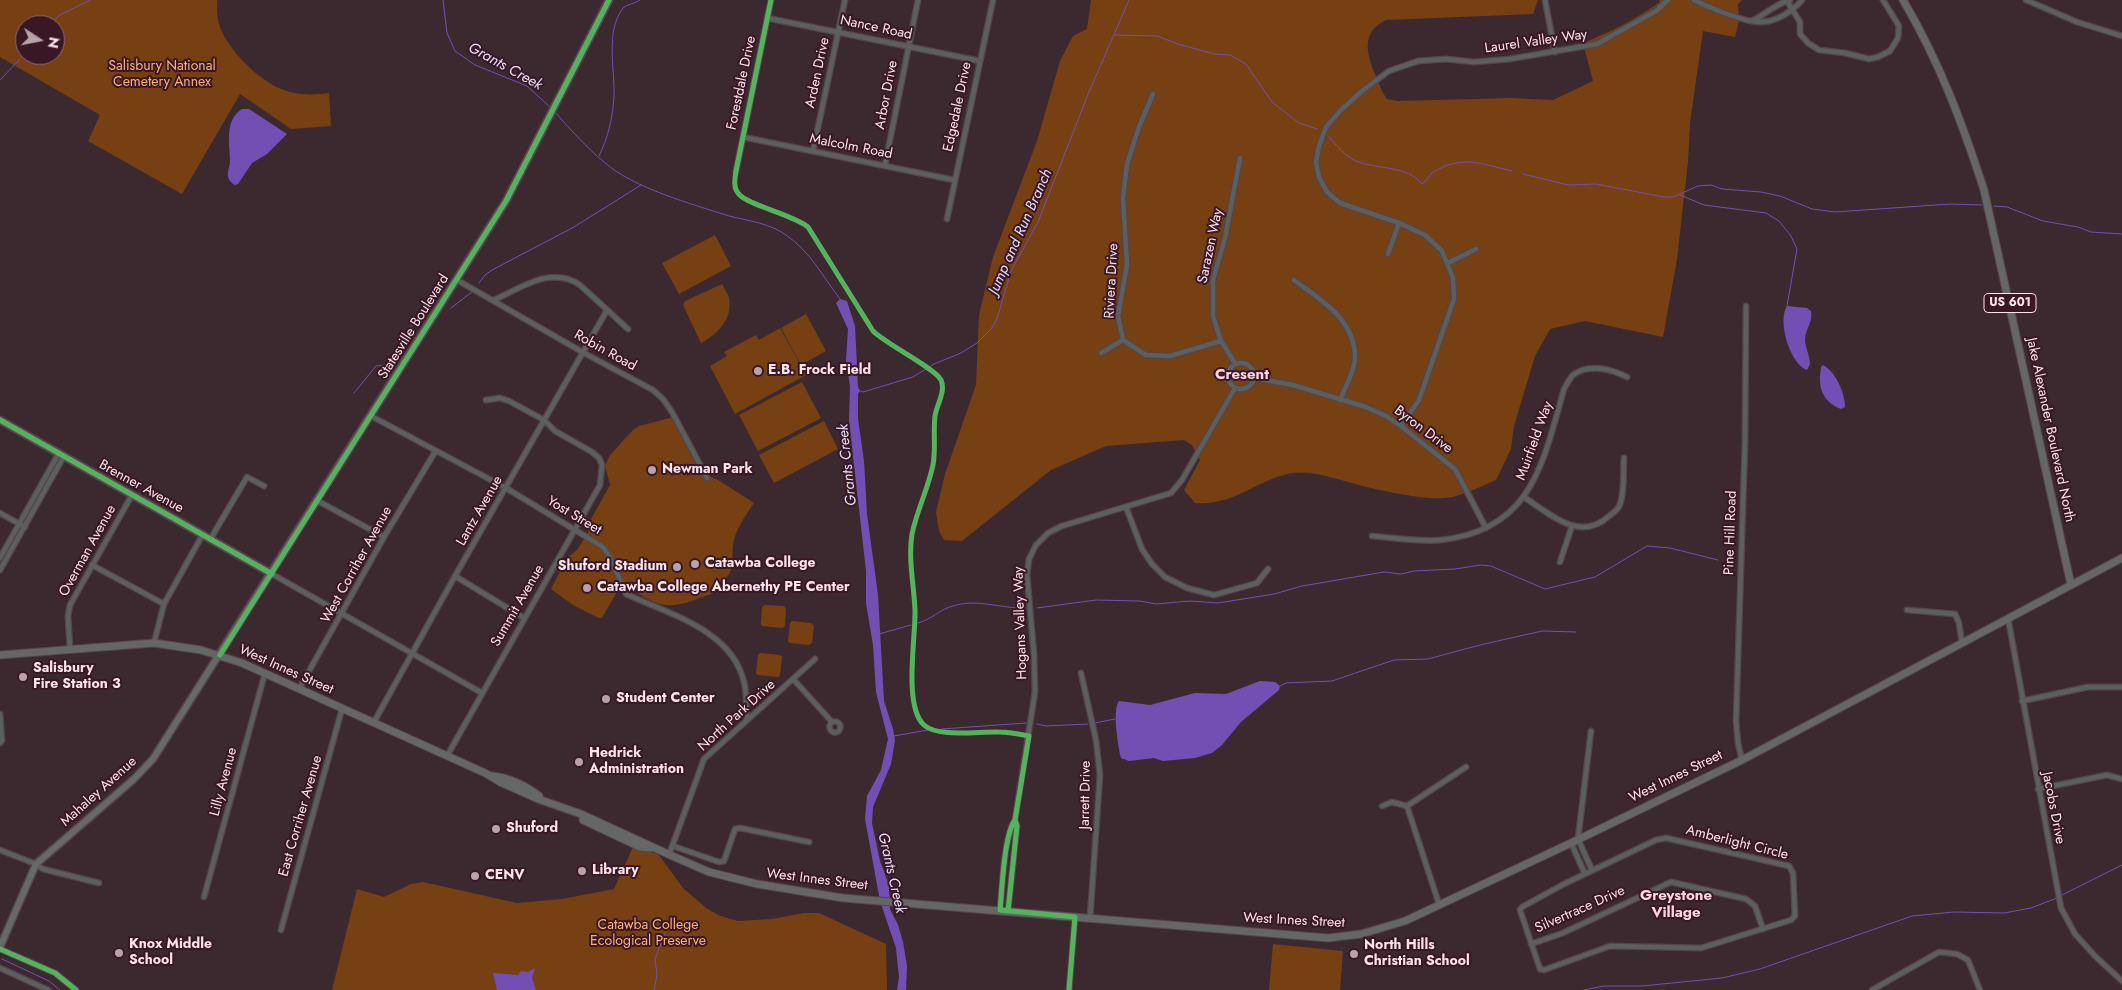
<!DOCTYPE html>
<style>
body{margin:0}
#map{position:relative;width:2122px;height:990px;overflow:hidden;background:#3c2930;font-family:Jost,sans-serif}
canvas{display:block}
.north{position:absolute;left:15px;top:15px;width:50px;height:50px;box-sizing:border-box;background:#391724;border:1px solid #876974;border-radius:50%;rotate:101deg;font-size:14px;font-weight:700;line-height:20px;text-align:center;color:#fce4eb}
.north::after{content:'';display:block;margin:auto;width:18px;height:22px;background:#b9a3aa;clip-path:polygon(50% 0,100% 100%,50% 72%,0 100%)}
</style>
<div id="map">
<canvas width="2122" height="990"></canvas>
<div class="north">N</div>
</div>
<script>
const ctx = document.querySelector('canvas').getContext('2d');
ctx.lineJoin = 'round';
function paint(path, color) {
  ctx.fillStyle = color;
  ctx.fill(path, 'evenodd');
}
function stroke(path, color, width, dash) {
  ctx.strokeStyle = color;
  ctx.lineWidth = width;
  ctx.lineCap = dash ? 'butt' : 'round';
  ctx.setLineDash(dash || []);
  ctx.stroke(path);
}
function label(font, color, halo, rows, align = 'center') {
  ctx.font = font + ' Jost,sans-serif';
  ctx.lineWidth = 4;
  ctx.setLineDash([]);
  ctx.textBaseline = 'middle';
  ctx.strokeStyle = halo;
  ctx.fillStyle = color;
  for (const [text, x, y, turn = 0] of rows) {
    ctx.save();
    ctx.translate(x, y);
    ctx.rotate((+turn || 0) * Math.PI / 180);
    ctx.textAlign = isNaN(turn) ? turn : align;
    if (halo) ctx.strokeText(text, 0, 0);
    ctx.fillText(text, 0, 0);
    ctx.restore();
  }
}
paint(new Path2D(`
 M0 0H217C217 9 217 19 220 27 229 52 264 86 290 92 303 95 316 95 329 93L331 126 291 129 240 94 182 194 88 141 100 115 0 57ZM25 25H55V55H25Z
 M1091 0H1538L1533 14 1386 20C1353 36 1373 67 1383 93L1387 99 1398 101 1510 98 1553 100 1593 81 1583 43C1611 32 1636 19 1660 2L1659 0H1742L1738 4 1739 21 1735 37 1703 31 1690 123 1688 162 1677 259 1663 337 1585 321 1550 329 1535 356 1514 426 1511 449 1496 480C1482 486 1468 493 1453 497 1432 502 1382 491 1359 485 1341 480 1311 470 1292 473 1255 480 1235 506 1195 503L1184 490 1200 460 1192 445 1184 440 1106 446 1051 470 962 541 944 540 939 531 936 512 945 474 976 385 979 315 993 257 1037 141 1060 61 1073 36 1087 29Z
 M715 235 731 266 679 294 662 263Z
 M722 284C724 288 728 294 729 298 733 320 717 334 701 343L683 305 685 301Z
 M806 314 826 351 801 365 781 328Z
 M780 328 806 375 735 414 710 366 727 356 724 352 756 335 759 340Z
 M802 382 821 418 758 451 739 415Z
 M674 417 690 444 698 472 718 480 754 503C746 515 735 530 733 545 731 563 737 574 716 584V592C669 610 665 612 622 583L602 618H599L573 605 551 589 567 558 577 550 588 533 590 521 610 485 605 466 610 455 633 430 639 426Z
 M824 421 838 449 774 483 759 455Z
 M765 605 784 606 786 609 785 626 782 628 762 626 761 624 762 607Z
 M792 621 811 623 814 626 812 643 809 645 790 643 788 641 790 623Z
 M760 653 780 655 782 657 780 675 778 677 758 675 756 673 758 655Z
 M634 845 659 855 683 888 706 908 720 916 738 921 772 919 804 913H819L886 944 887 990H332L357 889 384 897 411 884 423 882 517 903 562 899 614 889Z
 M1273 944 1343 951 1340 990H1269Z`), '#764012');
paint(new Path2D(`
 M242 109H249L287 134 267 154 252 163 238 184 235 185C232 183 229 181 228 177 227 172 230 166 230 161 230 144 224 120 242 109Z
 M840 299 847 301 855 326 858 387 860 391 858 394V419L864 461 867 514 878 595 884 701 893 729 895 740 891 764 873 807 872 823 880 861 889 885 890 909 898 925 903 942 907 966 906 990H897L899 977 896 948 880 901 865 819 867 796 881 770 888 739 876 692 873 645 866 603V571L849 420 850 386 846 360 848 329 836 303Z
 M1787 306 1807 308 1811 311C1813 322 1806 328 1805 339 1805 347 1810 356 1810 364L1807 370C1790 364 1777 321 1787 306Z
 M1823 365C1836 372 1845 393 1845 407L1841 409C1821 401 1818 386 1821 367Z
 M1260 681 1275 682 1280 686 1279 690 1241 722 1222 745 1212 753 1195 758 1163 761 1154 758 1129 761 1121 758C1118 747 1112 709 1119 701L1150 705 1195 693 1226 694Z
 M535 968 532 978 536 990H497L493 973 518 975 521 971 528 972Z`), '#744fb3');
stroke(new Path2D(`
 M443 0 447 33 455 51 475 65 527 86 551 108
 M49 25 60 15 90 0
 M1114 35 1157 36 1178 44 1214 54 1230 55 1246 64 1272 102 1299 123 1317 129
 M0 80 20 59
 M554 111C570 129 586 147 604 162 633 188 692 204 729 216 749 221 769 223 786 235 810 251 823 277 840 299
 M1329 137C1337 146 1345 156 1356 161 1378 170 1407 165 1422 184 1427 182 1428 176 1432 173 1462 154 1481 164 1512 171
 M599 156C608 138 613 117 614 96 615 69 605 32 623 8 627 4 635 4 640 0
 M1523 174 1568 185 1596 184 1664 197H1673L1698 186 1711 185 1722 189 1761 192 1780 196 1812 209 1835 212 1950 204 1982 205
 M1680 195 1704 205 1766 213 1779 221 1791 236 1797 249 1787 306
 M1994 206 2007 207 2043 221 2078 227 2091 232 2122 234
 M479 283 485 275 492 270 574 227 641 185
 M451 308 472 292
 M858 390 863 392 913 377 934 364 961 353 977 343 991 329 997 319 1011 271 1038 222 1089 92 1129 0
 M354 393 376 366 385 365 391 359 409 329 428 305
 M1037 608 1096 600 1140 601 1156 604 1190 601 1218 603 1274 594 1302 586 1384 572 1401 574 1414 571 1455 569 1481 565 1491 566 1545 589 1595 577 1647 546 1670 548 1718 560
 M918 623C931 620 940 609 953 606 978 598 1001 609 1026 608
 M879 634 911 625
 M1280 686 1286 683 1332 681 1394 660 1428 659 1480 645 1542 631 1576 632
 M1095 723 1115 719
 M1037 724 1046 726 1088 724
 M942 729 1026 723
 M894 736 928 730
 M2060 896 2122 865
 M2 959 49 981 60 990
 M654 990 657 975 655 959 665 933
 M1584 990 1604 986H1642L1722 978 1760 969 1912 916 1954 912 2004 913 2031 908 2057 898`), '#744fb3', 1);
const street = new Path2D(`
 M1545 0 1555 52
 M1694 0C1708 7 1746 23 1761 22 1776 22 1793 11 1802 0
 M2026 0 2077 22 2122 36
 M1787 1 1800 22V34L1808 43 1819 50 1845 53 1869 59 1878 57 1890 51 1898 38 1899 26 1883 0
 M767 18 980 61
 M1752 21C1766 14 1775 4 1790 0
 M1153 94 1139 127 1127 164 1123 198 1127 265 1118 316 1123 340 1146 355 1170 356 1221 341
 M743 137 954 180
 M813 151 845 0
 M885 165 918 0
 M736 171 771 0
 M947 219 993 0
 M1388 254 1399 223
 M1448 263 1476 249
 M457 280 584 353 653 390 663 399 672 412 707 478
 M1294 280C1322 301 1356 320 1355 359 1354 372 1345 388 1340 400
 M494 300C521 288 551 265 580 285L628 329
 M1101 353 1123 340
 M1228 376a13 13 0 1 1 26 0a13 13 0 1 1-26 0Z
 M1235 363 1221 341 1213 316V280L1225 238 1240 158
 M1254 378 1293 385 1366 407 1386 416 1401 426 1455 469 1486 528
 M371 416 506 488 603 547 610 557 626 594C669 614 732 630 744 682 747 694 746 707 747 720
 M1401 426 1419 400 1454 299 1453 278 1442 251 1425 235 1399 223 1340 203 1327 192 1319 177 1316 162 1319 146 1326 127 1341 110 1362 91 1389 71 1418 61 1446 59 1474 62 1510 59 1597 44 1656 11 1668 0
 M1524 497C1550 514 1580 543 1609 516 1612 514 1616 511 1618 508 1625 498 1623 471 1624 458
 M318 501 384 537
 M1126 507 1142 549 1152 564 1165 577 1187 588 1214 595 1257 583 1268 569
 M0 513 25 527
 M1372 536C1394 538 1419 542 1441 540 1532 530 1543 463 1564 389 1567 384 1570 378 1573 375 1589 363 1611 369 1627 377
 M211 538 247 477 264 486
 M0 558 59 453
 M1560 562 1572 526
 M92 565 164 604
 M0 570 64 456
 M272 574 482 693
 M455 576 524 618
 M1907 610 1955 614 1959 623 1962 643
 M2008 618 2061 908 2075 934 2095 956 2122 981
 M154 643 164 604 203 534
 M70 649 68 616 70 605 132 495
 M1081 673 1096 740 1100 775 1090 918
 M794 680 832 722
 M299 689 384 537 435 452
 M2022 701 2088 687H2122
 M0 714 2 741 0 743
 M829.5 727a5.5 5.5 0 1 1 11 0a5.5 5.5 0 1 1-11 0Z
 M374 722 455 576 606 312
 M1591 731 1578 839 1592 870
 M447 756 600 485 602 465 599 458 592 452 555 431 544 420 509 401 500 398 486 400
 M1742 760 1738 743 1736 721 1745 442 1746 306
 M2038 789 2107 775 2122 779
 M1382 806 1392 802 1407 806 1466 767
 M1407 806 1439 904
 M1015 820 1035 692 1034 654 1027 575 1029 559 1036 545 1048 533 1062 526 1171 493 1182 480 1235 388
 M1666 838 1789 866 1793 873 1795 916 1791 920 1701 948 1610 946 1544 970 1540 969 1520 910 1522 907 1564 884 1656 840Z
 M1571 843 1585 874
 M673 846 719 862 724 861 735 829 740 828 809 842
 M0 850 36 864 43 869 99 883
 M669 855 704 759 815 659
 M204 897 265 673
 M1000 910C1002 890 1004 835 1015 820L1017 826 1008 911
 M281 930 342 709
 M1531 944 1563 933 1671 882 1746 899 1755 906 1763 929
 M0 949 55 973 76 990
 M0 968 48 990
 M1069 990 1075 917
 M1872 990 1939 952 1957 954 1968 960 1980 990`);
const secondary = new Path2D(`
 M0 420 272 574
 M0 947 36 864 134 779 153 759 506 201 609 0`);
const primary = new Path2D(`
 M1903 0C1939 61 1962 122 1984 190L2071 585
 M0 655 154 643 201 650 242 663 485 773 500 782 538 799 581 814 670 855 709 872 757 884 843 898 1328 938 1361 934 1405 921 1571 843 1742 760 2122 558
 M492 776C507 777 527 786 539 796
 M583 820 640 847 651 848`);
stroke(street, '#55454b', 7);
stroke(secondary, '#55454b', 9);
stroke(primary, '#55454b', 9);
stroke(street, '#5b5f5e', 4.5);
stroke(secondary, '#656968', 6);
stroke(primary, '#656666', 7);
stroke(new Path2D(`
 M771 0 736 171C735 178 733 187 738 193 746 205 792 214 808 227L873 331C886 344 936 369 941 380 946 391 937 404 935 416 933 432 936 449 933 465 928 489 917 510 912 534 908 559 914 585 915 610 916 636 903 706 924 725 938 738 980 731 999 732 1009 732 1019 734 1029 736L1015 820
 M0 420 272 574
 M220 655 506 201 609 0
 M1008 911 1017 826 1015 820C1004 835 1002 890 1000 910L1075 917 1069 990
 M0 949 55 973 76 990`), '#56b35d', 5);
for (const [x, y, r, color] of [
 [758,371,5,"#b9a3aa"],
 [652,470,5,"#b9a3aa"],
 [695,564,5,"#b9a3aa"],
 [677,567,5,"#b9a3aa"],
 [587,588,5,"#b9a3aa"],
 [23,677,5,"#b9a3aa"],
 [606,699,5,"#b9a3aa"],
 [579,762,5,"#b9a3aa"],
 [496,829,5,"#b9a3aa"],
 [582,871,5,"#b9a3aa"],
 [475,876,5,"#b9a3aa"],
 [119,953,5,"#b9a3aa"],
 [1354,954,5,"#b9a3aa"]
]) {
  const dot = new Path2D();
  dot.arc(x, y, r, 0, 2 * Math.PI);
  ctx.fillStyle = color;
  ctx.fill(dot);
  stroke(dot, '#391724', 2);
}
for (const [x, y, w] of [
 [2010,303,52]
]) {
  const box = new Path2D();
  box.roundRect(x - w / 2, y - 9.5, w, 19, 4);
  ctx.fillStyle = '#391724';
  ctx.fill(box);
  stroke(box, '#fce4eb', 1);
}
label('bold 12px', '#fce4eb', null, [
 ["US 601",2010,303]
]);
label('14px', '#fce4eb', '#391724', [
 ["Nance Road",876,28,12],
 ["Laurel Valley Way",1536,42,-8],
 ["Arden Drive",818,73,-78],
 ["Forestdale Drive",742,83,-78],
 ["Arbor Drive",887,95,-79],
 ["Edgedale Drive",958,107,-78],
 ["Malcolm Road",851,147,11],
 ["Sarazen Way",1211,246,-78],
 ["Riviera Drive",1112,281,-87],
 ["Statesville Boulevard",414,327,-58],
 ["Robin Road",605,351,29],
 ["Byron Drive",1423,430,37],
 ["Jake Alexander Boulevard North",2050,430,78],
 ["Muirfield Way",1535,441,-70],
 ["Brenner Avenue",141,487,29],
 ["Lantz Avenue",480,511,-60],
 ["Yost Street",574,516,31],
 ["Pine Hill Road",1731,533,-88],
 ["Overman Avenue",88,551,-61],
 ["West Corriher Avenue",357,565,-61],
 ["Summit Avenue",518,606,-60],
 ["Hogans Valley Way",1021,623,-92],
 ["West Innes Street",286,670,24],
 ["North Park Drive",737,716,-42],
 ["West Innes Street",1676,777,-26],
 ["Lilly Avenue",224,782,-75],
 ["Mahaley Avenue",99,792,-42],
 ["Jarrett Drive",1086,795,-89],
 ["Jacobs Drive",2053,808,79],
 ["East Corriher Avenue",301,816,-74],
 ["Amberlight Circle",1737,843,14],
 ["West Innes Street",817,880,7],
 ["Silvertrace Drive",1580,910,-24],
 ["West Innes Street",1294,921,3]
]);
label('14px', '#ffb278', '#391724', [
 ["Salisbury National",162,67],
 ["Cemetery Annex",162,83],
 ["Catawba College",648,926],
 ["Ecological Preserve",648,942]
]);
label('bold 14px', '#fce4eb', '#391724', [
 ["E.B. Frock Field",768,371],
 ["Newman Park",662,470],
 ["Catawba College",705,564],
 ["Shuford Stadium",667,567,"right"],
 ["Catawba College Abernethy PE Center",597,588],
 ["Salisbury",33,669],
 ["Fire Station 3",33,685],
 ["Student Center",616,699],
 ["Hedrick",589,754],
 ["Administration",589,770],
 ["Shuford",506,829],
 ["Library",592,871],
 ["CENV",485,876],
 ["Knox Middle",129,945],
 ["School",129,961],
 ["North Hills",1364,946],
 ["Christian School",1364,962]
], 'left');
label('italic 15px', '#e5defa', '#391724', [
 ["Grants Creek",505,67,29],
 ["Jump and Run Branch",1021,232,-66],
 ["Grants Creek",848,465,-96],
 ["Grants Creek",891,873,77]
]);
label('bold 15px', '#fcd7e3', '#391724', [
 ["Cresent",1242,375],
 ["Greystone",1676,896],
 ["Village",1676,913]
]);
</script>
